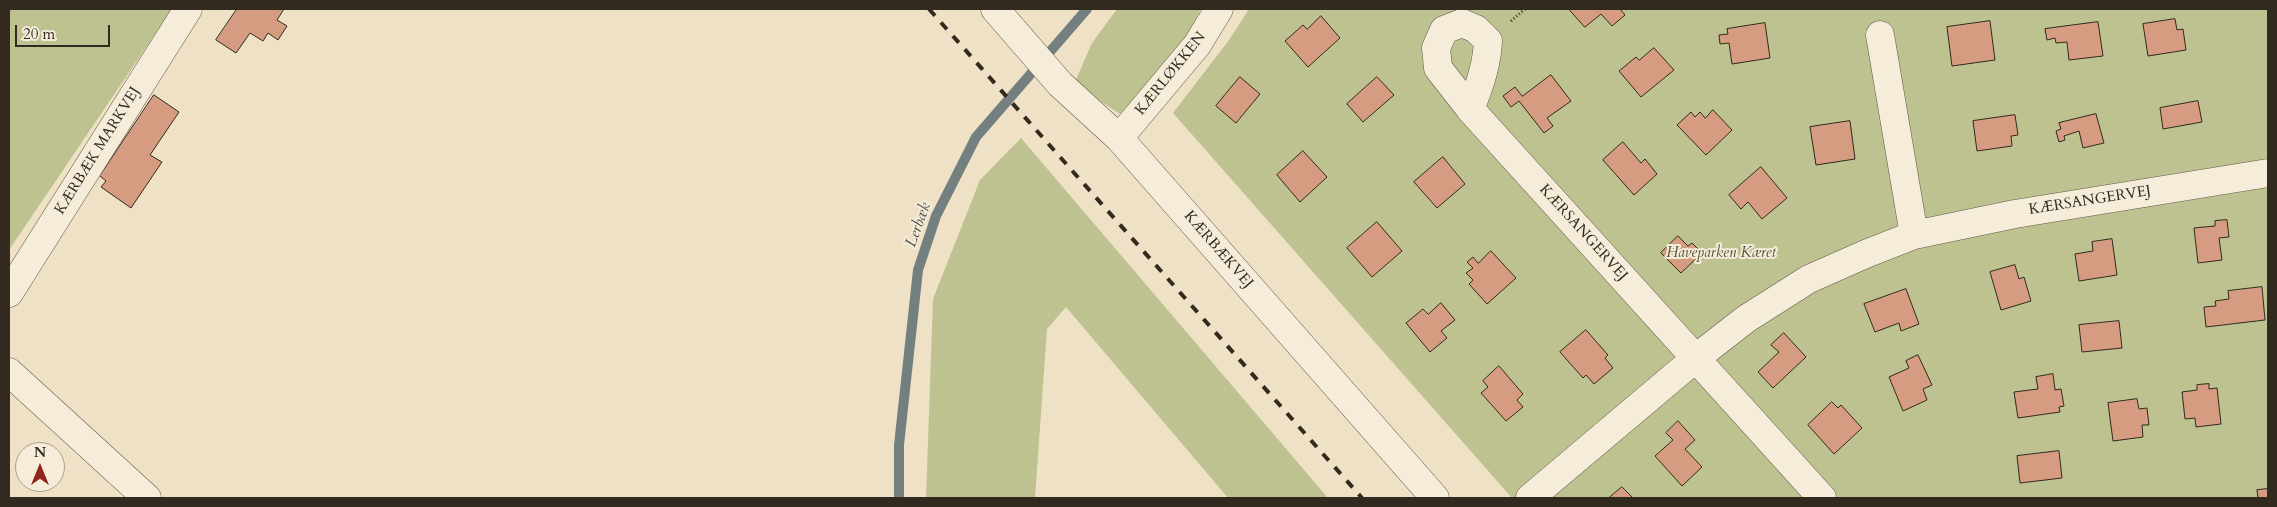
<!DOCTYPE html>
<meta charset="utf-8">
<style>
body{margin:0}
#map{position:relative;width:2277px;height:507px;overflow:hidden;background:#efe1c5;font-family:Cardo,serif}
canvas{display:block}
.frame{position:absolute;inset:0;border:10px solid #322a1f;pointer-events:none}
.north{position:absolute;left:15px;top:442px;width:50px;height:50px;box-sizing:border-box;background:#f5ecd9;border:1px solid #a79e8f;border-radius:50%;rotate:0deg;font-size:14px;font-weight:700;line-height:20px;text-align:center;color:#322a1f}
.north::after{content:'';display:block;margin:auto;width:18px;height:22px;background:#8f2418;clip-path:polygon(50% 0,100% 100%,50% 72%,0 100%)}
.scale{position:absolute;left:15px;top:25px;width:95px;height:22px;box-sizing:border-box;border:2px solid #322a1f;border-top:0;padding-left:6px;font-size:15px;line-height:18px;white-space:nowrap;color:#322a1f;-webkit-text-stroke:4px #f5ecd9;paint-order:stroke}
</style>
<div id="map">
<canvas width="2277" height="507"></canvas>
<div class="frame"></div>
<div class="north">N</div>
<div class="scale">20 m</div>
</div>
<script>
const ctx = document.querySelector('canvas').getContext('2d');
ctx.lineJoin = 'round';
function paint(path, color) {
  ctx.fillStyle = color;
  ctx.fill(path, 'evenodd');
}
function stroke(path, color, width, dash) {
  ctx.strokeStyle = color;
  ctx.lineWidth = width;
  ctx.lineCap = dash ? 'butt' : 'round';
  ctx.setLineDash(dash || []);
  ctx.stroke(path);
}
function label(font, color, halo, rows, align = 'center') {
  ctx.font = font + ' Cardo,serif';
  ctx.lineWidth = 4;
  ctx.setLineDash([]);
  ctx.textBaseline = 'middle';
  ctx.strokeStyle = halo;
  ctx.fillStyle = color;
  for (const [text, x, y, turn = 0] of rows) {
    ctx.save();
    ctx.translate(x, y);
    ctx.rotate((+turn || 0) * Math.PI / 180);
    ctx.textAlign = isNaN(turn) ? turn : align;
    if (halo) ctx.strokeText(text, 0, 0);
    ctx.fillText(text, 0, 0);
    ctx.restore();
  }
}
paint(new Path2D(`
 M9 9H172L9 250Z
 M1117 9H1201L1185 40 1120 114 1074 84 1092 43Z
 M1249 9H2268V498H1512L1173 113 1229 40Z
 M1021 138 1328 498H1228L1066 307 1047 329 1035 498H926L933 299 980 180Z`), '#bec291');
stroke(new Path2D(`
 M899 498V445L918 270 936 216 976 137 1087 9`), '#748080', 10);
const building = new Path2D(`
 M237 9H284L277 20 287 26 278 40 268 33 263 41 250 33 236 53 216 40Z
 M1569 9H1620L1625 15 1612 26 1601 14 1585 27Z
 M1321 16 1340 38 1308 67 1285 41 1303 25 1307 29Z
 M2175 19 2177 30 2183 29 2186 50 2148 56 2143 24Z
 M1990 21 1995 60 1952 66 1947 27Z
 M2098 22 2103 56 2069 60 2067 42 2056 43 2055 38 2047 40 2045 29Z
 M1765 23 1770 58 1732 64 1729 43 1720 44 1719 35 1728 34 1727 29Z
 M1654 48 1674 70 1641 97 1619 71 1636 57 1639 60Z
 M1551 75 1571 101 1547 118 1553 126 1544 133 1519 101 1511 107 1503 96 1515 87 1522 96Z
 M1240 77 1260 94 1236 123 1216 106Z
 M1377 77 1394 95 1363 122 1347 104Z
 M154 95 179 112 150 155 162 162 131 208 101 187 106 181 100 176Z
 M2198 101 2202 122 2163 129 2160 108Z
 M1713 110 1732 130 1706 155 1677 125 1691 112 1695 117 1700 112 1705 118Z
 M2096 114 2104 143 2083 148 2079 131 2064 136 2065 140 2059 142 2056 131 2061 129 2059 123Z
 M2015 115 2018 135 2011 136 2012 146 1977 151 1973 121Z
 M1850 121 1855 159 1816 165 1810 127Z
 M1623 142 1641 163 1645 159 1657 174 1634 195 1603 160Z
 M1303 151 1327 177 1300 202 1277 175Z
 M1443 157 1465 184 1437 208 1414 182Z
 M1761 167 1787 198 1762 219 1748 202 1741 209 1729 195Z
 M2227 220 2229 237 2219 238 2222 260 2198 263 2194 228 2215 226V221Z
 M1377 222 1402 251 1372 277 1347 248Z
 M1678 236 1688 246 1692 243 1702 253 1681 273 1661 253Z
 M2112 239 2117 275 2079 281 2075 254 2093 251 2092 242Z
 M1491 251 1516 278 1487 304 1469 284 1473 280 1466 273 1473 268 1467 262 1473 257 1478 263Z
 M2015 265 2019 279 2024 277 2031 301 2001 310 1990 272Z
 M2262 287 2265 320 2206 327 2204 307 2216 306 2215 301 2229 299 2228 291Z
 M1906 289 1919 324 1901 331 1899 323 1875 332 1864 304Z
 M1441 303 1455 320 1441 331 1447 338 1430 352 1406 323 1423 309 1428 314Z
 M2119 321 2122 348 2082 352 2079 325Z
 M1586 330 1608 355 1605 358 1613 368 1594 384 1586 375 1583 378 1560 352Z
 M1784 333 1806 357 1773 388 1758 372 1779 352 1771 345Z
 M1918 355 1932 385 1923 389 1927 400 1903 411 1889 377 1909 368 1906 361Z
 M1499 366 1523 394 1517 400 1523 407 1506 421 1481 393 1488 387 1483 381Z
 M2053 374 2055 390 2061 389 2064 406 2059 407 2060 412 2018 418 2014 392 2038 389 2036 377Z
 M2209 384V389L2217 388 2221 424 2196 427 2195 418 2185 419 2182 392 2197 390V385Z
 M2137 399 2139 409 2147 408 2149 425H2142L2143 437 2113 441 2108 403Z
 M1832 402 1838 408 1841 405 1862 428 1834 454 1808 425Z
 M1678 421 1695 440 1685 449 1702 467 1682 486 1655 456 1673 440 1666 433Z
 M2059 451 2062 478 2020 483 2017 456Z
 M1622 487 1633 498H1609Z
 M2268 489V498H2258L2257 490Z`);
paint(building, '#d59c81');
stroke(building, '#322a1f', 1);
const street = new Path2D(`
 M995 9 1060 84 1119 138 1435 498
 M1880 35 1914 235
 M1470 109C1480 86 1487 65 1488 41L1476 29 1462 23 1444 30 1436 48 1438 68 1470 109 1822 498
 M1119 138 1197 45 1219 9
 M9 293 188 9
 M9 372 147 498
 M1530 498 1696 358 1746 319 1809 279 1868 253 1914 235 2015 214 2268 173`);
stroke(street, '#615848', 29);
stroke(new Path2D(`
 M1511 21 1525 9`), '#322a1f', 3, [1, 2.5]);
stroke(street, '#f5ecd9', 28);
stroke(new Path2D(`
 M929 9 1362 498`), '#322a1f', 4, [9, 9]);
label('15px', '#322a1f', '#f5ecd9', [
 ["KÆRLØKKEN",1171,74,-51],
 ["KÆRBÆK MARKVEJ",98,151,-58],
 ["KÆRSANGERVEJ",2090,201,-9],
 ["KÆRSANGERVEJ",1583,233,48],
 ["KÆRBÆKVEJ",1218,250,49]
]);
label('italic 15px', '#55503c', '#f5ecd9', [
 ["Haveparken Kæret",1721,254]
]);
label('italic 16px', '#4e4e47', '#f5ecd9', [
 ["Lerbæk",919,225,-70]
]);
</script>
